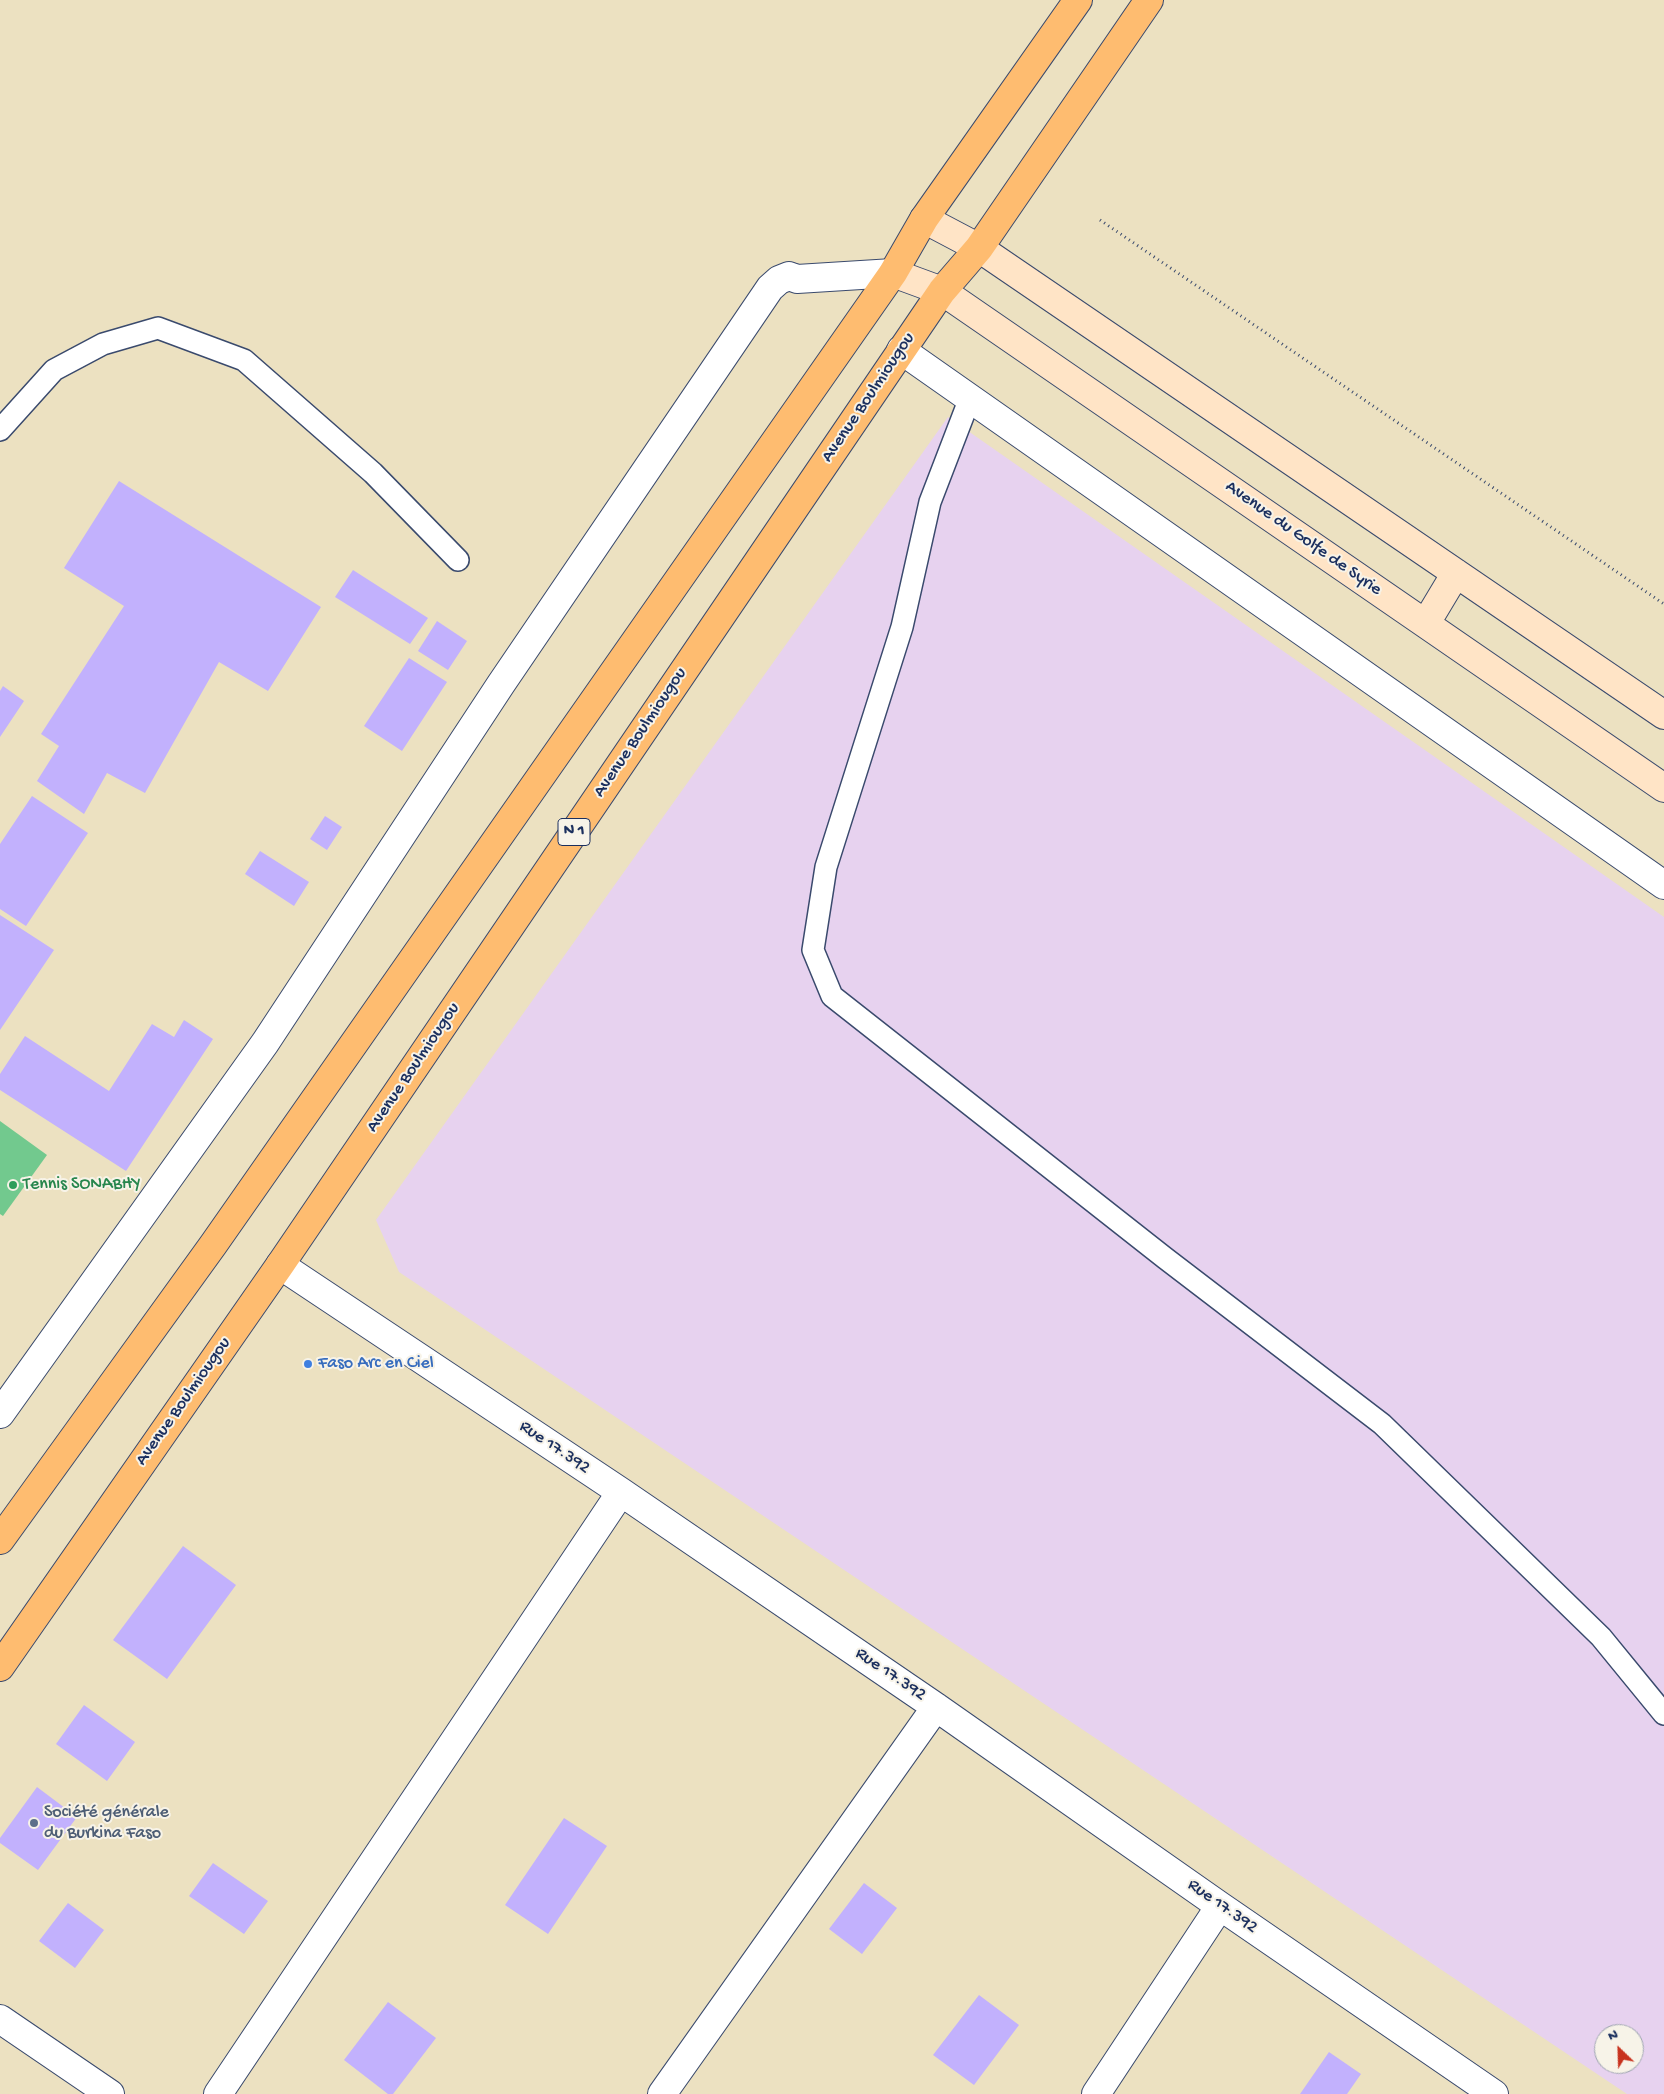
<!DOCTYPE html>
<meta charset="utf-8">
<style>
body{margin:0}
#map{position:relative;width:1664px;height:2094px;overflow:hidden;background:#ece1c1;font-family:"Gochi Hand",sans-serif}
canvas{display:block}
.north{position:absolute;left:1594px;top:2024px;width:50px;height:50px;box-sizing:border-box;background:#f7f3e8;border:1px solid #9fa5b1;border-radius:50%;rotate:336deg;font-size:14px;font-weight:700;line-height:20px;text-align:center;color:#1b2f5e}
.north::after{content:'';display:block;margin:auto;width:18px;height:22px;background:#c8321e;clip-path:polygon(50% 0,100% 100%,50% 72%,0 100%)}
</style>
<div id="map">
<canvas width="1664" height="2094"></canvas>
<div class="north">N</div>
</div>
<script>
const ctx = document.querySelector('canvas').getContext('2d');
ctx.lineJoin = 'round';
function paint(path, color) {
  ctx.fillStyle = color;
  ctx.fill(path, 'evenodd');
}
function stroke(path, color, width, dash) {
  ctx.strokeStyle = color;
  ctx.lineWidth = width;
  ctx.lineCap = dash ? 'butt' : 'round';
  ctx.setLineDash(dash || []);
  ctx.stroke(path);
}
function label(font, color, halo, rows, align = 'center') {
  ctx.font = font + ' "Gochi Hand",sans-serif';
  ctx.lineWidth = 4;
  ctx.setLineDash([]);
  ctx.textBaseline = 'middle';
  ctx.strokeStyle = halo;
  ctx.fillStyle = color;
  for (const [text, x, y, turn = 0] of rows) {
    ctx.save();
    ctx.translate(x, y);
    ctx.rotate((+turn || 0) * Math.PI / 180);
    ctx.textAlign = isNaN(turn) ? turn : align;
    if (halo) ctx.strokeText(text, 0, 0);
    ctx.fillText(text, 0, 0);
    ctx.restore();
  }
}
paint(new Path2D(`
 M948 417 1664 917V2094H1627L399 1272 376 1220ZM1604 2034H1634V2064H1604Z`), '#e7d2ef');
paint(new Path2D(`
 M0 1121 47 1155 3 1216 0 1214Z`), '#72c98e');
paint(new Path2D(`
 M119 481 321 607 268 691 219 662 145 793 107 773 84 814 37 781 59 746 41 734 124 606 64 568Z
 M353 570 428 618 410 644 335 597Z
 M437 621 467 641 448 670 418 651Z
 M409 658 447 682 402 751 364 726Z
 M3 686 24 701 0 737V691Z
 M32 796 88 833 26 926 0 909V844Z
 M325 816 342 827 327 850 310 839Z
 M260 851 309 882 294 906 245 874Z
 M0 915 54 950 0 1030Z
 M184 1020 213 1039 126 1171 0 1090V1074L25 1036 109 1091 152 1024 174 1037Z
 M183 1546 236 1585 167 1679 113 1640Z
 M84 1705 135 1742 107 1781 56 1744Z
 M37 1787 77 1817 38 1870 0 1843V1838Z
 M564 1818 607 1846 548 1934 505 1905Z
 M213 1863 268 1901 244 1934 189 1896Z
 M864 1883 897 1908 862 1954 829 1929Z
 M68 1903 104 1930 75 1968 39 1941Z
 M979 1995 1019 2025 974 2085 933 2055Z
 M388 2002 436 2038 393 2094H388L344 2060Z
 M1329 2052 1361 2074 1347 2094H1300Z`), '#c2b1fd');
const lane = new Path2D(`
 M970 398 930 502 902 627 826 867 813 950 832 996 1165 1258 1382 1424 1601 1637 1664 1714
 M0 430 54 370 103 344 158 328 244 360 373 473 458 560`);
const street = new Path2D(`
 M901 350 1664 885
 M280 1265 621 1492 936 1707 1220 1906 1494 2094
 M0 1414 265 1043 501 684 770 288 779 280 789 276 797 279 893 273
 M0 2019 110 2094
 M218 2094 621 1492
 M662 2094 936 1707
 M1096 2094 1220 1906`);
const secondary = new Path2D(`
 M924 219 979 248 1664 715
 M893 273 942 291 1664 788
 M1426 623 1456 573`);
const highway = new Path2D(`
 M0 1540 213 1245 893 273 924 219 1078 0
 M0 1667 280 1265 942 291 979 248 1149 0`);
stroke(lane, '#3a4a6d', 24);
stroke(street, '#3a4a6d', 30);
stroke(secondary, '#3a4a6d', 30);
stroke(highway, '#3a4a6d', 30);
stroke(new Path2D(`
 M1100 220 1664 604`), '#3a4a6d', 3, [1, 4]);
stroke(lane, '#fff', 21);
stroke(street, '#fff', 28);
stroke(secondary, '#ffe4c6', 28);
stroke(highway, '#febc70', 28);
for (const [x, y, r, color] of [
 [13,1185,5,"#2e9e5b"],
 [308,1364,5,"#3f7fe0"],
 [34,1823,5,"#5c6f8a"]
]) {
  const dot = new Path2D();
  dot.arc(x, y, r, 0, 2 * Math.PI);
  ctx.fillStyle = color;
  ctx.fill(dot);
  stroke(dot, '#f7f3e8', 2);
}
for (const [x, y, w] of [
 [574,832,32]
]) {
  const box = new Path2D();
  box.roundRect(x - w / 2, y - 13.5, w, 27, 4);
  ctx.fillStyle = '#f7f3e8';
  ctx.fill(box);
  stroke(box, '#1b2f5e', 1);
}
label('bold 16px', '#1b2f5e', null, [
 ["N 1",574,832]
]);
label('18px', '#1b2f5e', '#f7f3e8', [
 ["Avenue Boulmiougou",869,398,-56],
 ["Avenue du Golfe de Syrie",1303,539,35],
 ["Avenue Boulmiougou",641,733,-56],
 ["Avenue Boulmiougou",414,1068,-56],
 ["Avenue Boulmiougou",184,1402,-55],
 ["Rue 17.392",554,1448,34],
 ["Rue 17.392",890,1675,34],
 ["Rue 17.392",1222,1907,35]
]);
label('18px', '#27864d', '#f7f3e8', [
 ["Tennis SONABHY",23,1185]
], 'left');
label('18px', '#366cbe', '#f7f3e8', [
 ["Faso Arc en Ciel",318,1364]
], 'left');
label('18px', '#4e5e75', '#f7f3e8', [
 ["Société générale",44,1813],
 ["du Burkina Faso",44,1834]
], 'left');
</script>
